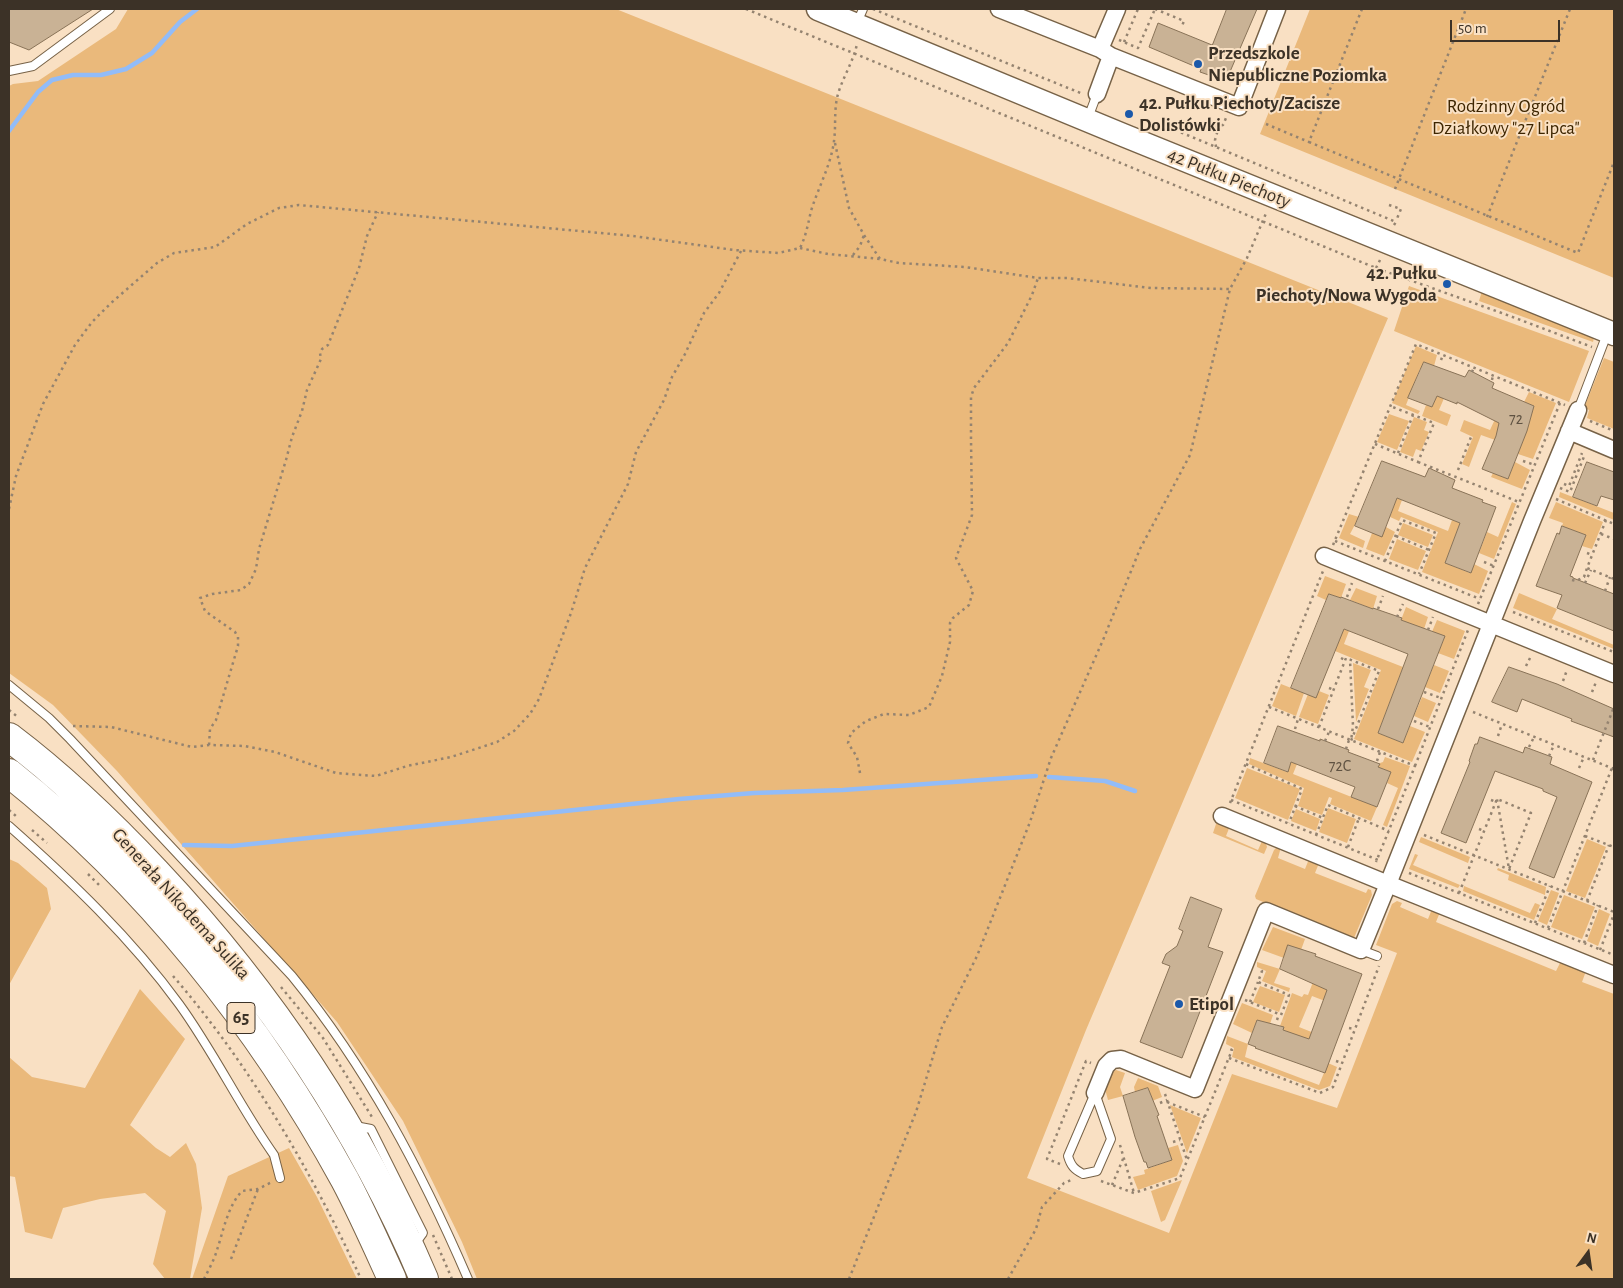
<!DOCTYPE html>
<meta charset="utf-8">
<style>
body{margin:0}
#map{position:relative;width:1623px;height:1288px;overflow:hidden;background:#f9e0c3;font-family:"Alegreya Sans",sans-serif}
canvas{display:block}
.frame{position:absolute;inset:0;border:10px solid #3c3227;pointer-events:none}
.north{position:absolute;left:1563px;top:1228px;width:50px;height:50px;-webkit-text-stroke:4px #f9e0c3;paint-order:stroke;rotate:14deg;font-size:14px;font-weight:700;line-height:20px;text-align:center;color:#3c3227}
.north::after{content:'';display:block;margin:auto;width:18px;height:22px;background:#3c3227;clip-path:polygon(50% 0,100% 100%,50% 72%,0 100%)}
.scale{position:absolute;left:1450px;top:20px;width:110px;height:22px;box-sizing:border-box;border:2px solid #3c3227;border-top:0;padding-left:6px;font-size:15px;line-height:18px;white-space:nowrap;color:#3c3227;-webkit-text-stroke:4px #f9e0c3;paint-order:stroke}
</style>
<div id="map">
<canvas width="1623" height="1288"></canvas>
<div class="frame"></div>
<div class="north">N</div>
<div class="scale">50 m</div>
</div>
<script>
const ctx = document.querySelector('canvas').getContext('2d');
ctx.lineJoin = 'round';
function paint(path, color) {
  ctx.fillStyle = color;
  ctx.fill(path, 'evenodd');
}
function stroke(path, color, width, dash) {
  ctx.strokeStyle = color;
  ctx.lineWidth = width;
  ctx.lineCap = dash ? 'butt' : 'round';
  ctx.setLineDash(dash || []);
  ctx.stroke(path);
}
function label(font, color, halo, rows, align = 'center') {
  ctx.font = font + ' "Alegreya Sans",sans-serif';
  ctx.lineWidth = 4;
  ctx.setLineDash([]);
  ctx.textBaseline = 'middle';
  ctx.strokeStyle = halo;
  ctx.fillStyle = color;
  for (const [text, x, y, turn = 0] of rows) {
    ctx.save();
    ctx.translate(x, y);
    ctx.rotate((+turn || 0) * Math.PI / 180);
    ctx.textAlign = isNaN(turn) ? turn : align;
    if (halo) ctx.strokeText(text, 0, 0);
    ctx.fillText(text, 0, 0);
    ctx.restore();
  }
}
paint(new Path2D(`
 M128 9H616L1388 318 1086 1030 1027 1178 1169 1233 1232 1074 1337 1108 1397 953 1376 945 1392 904 1397 901 1402 903 1400 907 1428 919 1432 909 1440 912 1436 922 1556 971 1561 961 1586 971 1582 982 1614 994V1279H477L462 1242 403 1121 337 1022 117 771 53 705 9 673V86L13 84 38 81 116 29Z
 M1310 9H1614V278L1260 134Z
 M1409 286 1589 351 1569 402 1394 331Z
 M1482 291 1591 336 1594 338 1593 342 1479 301Z
 M1416 346 1437 355 1434 366 1424 362 1421 369H1420L1406 405 1420 411 1418 414 1392 403Z
 M1604 358 1614 362V429L1587 418 1589 410 1584 408Z
 M1529 392 1556 403 1533 459 1518 454 1534 406 1524 402Z
 M1437 395 1445 396 1439 410 1451 415 1447 426 1422 416 1426 405 1432 407Z
 M1389 414 1409 421 1397 450 1377 442Z
 M1414 417 1427 422 1424 430 1429 432 1421 451 1416 449 1413 457 1400 452Z
 M1496 417 1502 419 1495 440 1481 435 1469 467 1462 464 1473 437 1460 431 1464 420 1490 430Z
 M1515 462 1530 470 1522 489 1491 477 1493 473 1508 479Z
 M1560 492 1614 513V520L1559 497Z
 M1397 498 1402 500 1398 511 1448 531 1452 520 1460 523 1445 563 1470 573 1474 564 1488 571 1479 594 1422 572 1438 532 1401 517 1399 521 1390 517Z
 M1512 502 1516 504 1494 559 1479 553 1487 532 1498 537Z
 M1556 502 1603 522 1592 549 1582 546 1586 535 1562 526 1563 523 1549 518Z
 M1349 514 1359 517 1350 534 1365 541 1363 548 1339 538Z
 M1403 523 1433 535 1428 547 1398 535Z
 M1386 527 1395 532 1384 556 1366 549 1372 533Z
 M1397 539 1426 551 1418 570 1389 559Z
 M1325 576 1346 584 1341 598 1329 594 1326 600 1317 596Z
 M1356 588 1377 596 1373 609 1350 600Z
 M1519 593 1557 609 1552 619 1614 645V649L1513 608Z
 M1406 607 1428 617 1424 629 1401 620Z
 M1437 620 1465 631 1454 659 1438 653 1444 639 1431 634Z
 M1343 629 1349 631 1344 644 1403 667 1378 733 1403 743 1410 726 1425 732 1412 762 1354 739 1381 670 1335 651Z
 M1353 663 1371 670 1364 687 1369 689 1356 722Z
 M1434 665 1449 671 1440 693 1425 687Z
 M1281 684 1304 693 1296 716 1272 706Z
 M1319 691 1329 695 1318 724 1299 717 1308 694 1316 697Z
 M1422 697 1436 703 1428 722 1414 716Z
 M1385 757 1410 766 1387 827 1383 825 1398 788 1387 783 1391 772 1378 767 1380 763 1383 762Z
 M1250 758 1287 772 1291 762 1297 764 1293 774 1377 807 1371 821 1330 804 1332 798 1329 797 1322 815 1298 806 1304 788 1249 764Z
 M1247 768 1300 789 1288 820 1235 798Z
 M1328 808 1356 819 1347 843 1319 832Z
 M1296 809 1320 819 1316 831 1291 821Z
 M1217 821 1230 826 1226 836 1258 850 1263 839 1265 841 1267 847 1264 854 1213 833Z
 M1421 837 1470 857 1468 863 1419 842Z
 M1587 839 1606 847 1585 898 1566 891Z
 M1277 847H1281L1278 858 1305 869 1309 859 1319 863 1315 873 1366 893 1368 889 1371 890 1372 895 1354 938H1350L1256 899 1255 896 1274 850Z
 M1415 854 1418 855 1413 865 1460 885 1458 888 1409 869Z
 M9 859 18 863 47 888 51 909 9 985Z
 M1498 868 1546 887 1545 895 1508 880 1509 875 1497 870Z
 M1464 886 1530 913 1535 903 1540 905 1534 920 1463 891Z
 M1551 890 1559 893 1547 925 1538 921Z
 M1564 895 1595 907 1582 939 1551 927Z
 M1599 909 1610 914 1598 946 1587 941Z
 M1273 927 1305 939 1301 950 1284 958 1262 950Z
 M1257 962 1280 969 1274 983 1290 988 1289 992 1262 981 1266 971 1257 967Z
 M1313 982 1329 990 1325 1001 1312 996 1299 1027 1314 1033 1311 1040 1309 1039 1308 1041 1283 1030 1284 1027 1280 1026 1292 993 1302 997 1304 994 1308 995Z
 M1260 986 1285 995 1279 1012 1253 1002Z
 M140 989 185 1039 130 1125 156 1148 170 1157 186 1143 196 1164 202 1208 190 1279H165L153 1264 166 1211 145 1193 100 1199 63 1208 52 1239 25 1232 15 1177 9 1176V1057L32 1077 85 1088Z
 M1242 1003 1273 1015 1270 1024 1257 1020 1252 1033 1233 1024Z
 M1227 1036 1248 1044 1245 1057 1319 1085 1328 1063 1337 1067 1330 1086 1319 1090 1232 1057 1234 1048 1226 1044Z
 M1116 1070 1125 1073 1120 1087 1123 1096 1108 1100 1105 1089 1112 1072Z
 M1138 1078 1158 1086 1162 1097 1152 1101 1148 1088 1135 1092 1134 1087Z
 M1170 1105 1201 1118 1187 1153Z
 M1178 1145 1183 1161 1177 1176 1138 1190 1133 1177 1145 1174 1144 1170 1172 1160 1168 1148Z
 M289 1148 317 1197 357 1279H192L228 1176Z
 M1182 1180 1165 1220 1161 1222 1151 1191Z`), '#eab97b');
stroke(new Path2D(`
 M9 131 38 92 52 80 73 75H101L126 69 152 53 180 22 197 9
 M1049 777 1105 781 1135 791
 M184 845 232 846 679 799 754 793 843 790 1036 776`), '#92bcf8', 4.5);
const building = new Path2D(`
 M9 9H93L29 50 9 42Z
 M1227 9H1257L1226 81 1200 72 1201 69 1149 47 1158 23 1212 45Z
 M1424 362 1465 377 1469 370 1494 383 1492 388 1534 406 1527 431 1508 479 1482 469 1496 436 1499 423 1457 402V404L1437 396 1432 407 1408 398Z
 M1382 461 1425 477 1429 468 1455 480 1452 488 1483 500 1482 502 1496 507 1471 573 1445 563 1460 523 1397 498 1382 537 1355 526Z
 M1587 462 1614 472V500L1601 496 1597 506 1573 497Z
 M1562 526 1586 535 1570 576 1573 577V578L1614 594V631L1557 608 1562 595 1536 586 1557 533 1559 534Z
 M1329 594 1341 598V597L1373 609V608L1402 618 1401 620 1445 636 1403 743 1378 733 1408 654 1344 629 1316 698 1291 688Z
 M1509 667 1557 684 1614 709V737L1571 721 1572 719 1522 699 1517 712 1492 702Z
 M1278 726 1320 741V739L1349 750 1348 752 1380 764 1378 767 1391 772 1377 807 1351 797 1355 787 1291 762 1288 772 1264 763Z
 M1480 737 1523 753 1525 747 1552 757 1550 764 1592 782 1554 878 1529 868 1557 797 1543 791V789L1495 771 1466 843 1441 833 1470 762 1469 761 1475 744H1477Z
 M1191 897 1222 909 1208 947 1223 952 1182 1058 1140 1042 1170 966 1162 963 1166 954 1177 946 1183 931 1179 929Z
 M1288 945 1316 954 1315 956 1362 974 1325 1073 1255 1048 1256 1047 1248 1044 1257 1020 1284 1027 1283 1030 1309 1039 1327 990 1280 969Z
 M1148 1088 1159 1115 1157 1116 1172 1160 1148 1168 1146 1162H1144L1135 1137 1123 1096Z`);
paint(building, '#c9b295');
stroke(building, '#887257', 1);
const lane = new Path2D(`
 M857 23 863 9
 M9 71 33 66 110 9
 M1088 118 1097 94
 M1578 410 1607 334
 M9 685 49 718 70 739 292 976C367 1068 421 1170 468 1279
 M9 826C70 880 131 938 179 1004 214 1052 240 1107 274 1155L280 1178
 M1361 950 1377 956
 M1095 1093 1111 1139 1097 1171 1083 1174C1074 1169 1071 1166 1068 1156Z
 M355 1126 371 1129 423 1233 415 1244`);
const street = new Path2D(`
 M999 9 1100 49 1111 56 1097 94
 M1100 49 1117 9
 M1111 56 1239 107 1277 9
 M1569 431 1614 450
 M1324 556 1614 674
 M1222 816 1388 884 1532 521 1578 410
 M1095 1093 1106 1066 1112 1060 1121 1059 1195 1089 1266 911 1361 950 1388 884 1614 975`);
const secondary = new Path2D(`
 M818 9 1123 135 1614 334`);
const highway = new Path2D(`
 M9 737C62 777 110 823 156 872 268 991 360 1128 424 1279
 M9 773C147 883 260 1025 345 1180 362 1212 377 1246 392 1279`);
stroke(lane, '#776247', 10);
stroke(street, '#776247', 19);
stroke(secondary, '#776247', 25);
stroke(highway, '#776247', 30);
stroke(new Path2D(`
 M746 9 1376 268 1510 316 1592 347
 M873 9 1083 94
 M1155 9 1184 21 1182 26
 M1362 9 1309 142 1578 253 1614 162
 M1119 40 1138 48 1155 9
 M1124 42 1138 9
 M1266 124 1309 142
 M1175 130 1396 222 1394 225
 M1176 130 1223 125 1226 118
 M835 143 849 208 864 235 880 259 899 263 965 267 1038 278H1067L1151 288 1230 289
 M1216 147 1215 140 1219 126
 M1395 189 1466 9
 M1389 205 1401 209 1396 221
 M1487 217 1570 9
 M800 248 828 254 880 259
 M853 255 860 246 864 235
 M1376 268 1381 258
 M1441 360 1443 355
 M1472 372 1474 367
 M1492 380 1493 375
 M1590 421 1614 431
 M1375 444 1418 462 1434 423 1390 406
 M1398 453 1413 415
 M1523 461 1535 465
 M1418 462 1519 502
 M1458 470 1471 437
 M1564 484 1569 486 1582 453
 M1560 488 1570 492 1585 454
 M1556 499 1614 524
 M9 509 16 476 43 404 75 345 92 322 111 303 157 263 174 253 215 247 247 224 279 208 299 205 633 236 734 250 778 253 800 248C806 236 808 224 811 211 818 188 831 165 834 141 836 127 834 113 837 98 841 80 853 63 857 44
 M1606 520 1587 568 1614 579
 M1601 534 1614 539
 M1396 536 1429 550
 M1335 541 1480 599
 M1333 545 1416 344 1565 405
 M1587 553 1592 555
 M1385 561 1402 520 1436 533 1419 574
 M1484 562 1494 566
 M1572 580 1576 581 1584 577 1587 568
 M1585 583 1591 570
 M1605 591 1610 577
 M1347 597 1352 583
 M1478 604 1560 403
 M1378 609 1383 596
 M1513 612 1614 652
 M1397 617 1403 604
 M1428 630 1433 617
 M1341 658 1345 660
 M1526 666 1531 656
 M1563 681 1567 670
 M1329 688 1334 690
 M1424 692 1441 698
 M1592 692 1596 682
 M1269 707 1415 766 1376 862
 M9 710 19 718
 M1473 712 1614 769
 M1414 721 1430 727
 M73 726 111 727 192 747 209 745 245 746 275 752 336 773 376 776 407 766 451 757 497 742 514 731 530 714 539 699 571 613 585 568 628 484 636 452 664 400 672 377 685 354 704 313 719 293 741 251
 M1319 727 1346 658 1379 671 1351 741 1353 726 1350 660
 M1295 729 1298 719
 M1498 736 1502 724
 M1325 741 1329 732
 M209 745 210 729 216 720 238 646V637L235 632 205 611 200 598 212 594 241 590 249 584 256 569 259 549 286 460 292 437 302 411 307 390 321 359 320 353 322 349 328 345 359 268 367 236 378 212
 M1529 747 1534 737
 M1346 749 1349 740
 M1549 756 1554 745
 M1593 760 1614 707
 M1377 761 1380 752
 M1246 764 1302 789 1289 823
 M1415 766 1468 630
 M1579 768 1584 757
 M860 773 857 757 848 743 851 733 866 721 884 714 909 715 929 707 942 676 950 642V623L953 618 969 605 973 591 956 558 972 515 971 439V397L974 388 1008 343 1032 295 1038 278
 M1231 800 1378 860
 M1491 800 1496 802
 M1230 803 1323 571
 M1295 806 1323 818
 M9 810 17 817
 M1479 829 1484 831
 M32 830 47 843
 M1316 835 1328 805 1389 831
 M1424 835 1614 912
 M1585 836 1614 847
 M1348 847 1359 818
 M1409 873 1614 955
 M88 874 100 886
 M1459 893 1497 799 1531 813 1509 869 1497 799
 M1587 901 1609 845
 M1535 923 1550 886
 M1548 928 1612 768
 M1584 943 1598 905
 M1600 950 1614 914
 M173 976C250 1065 312 1172 361 1279
 M281 987 323 1038 372 1117
 M1245 1000 1281 1015 1289 995 1258 982 1262 971 1258 970
 M1250 1002 1258 982
 M1277 1020 1279 1014
 M1349 1028 1355 1029
 M1229 1058 1320 1093 1333 1087 1379 966
 M1336 1061 1342 1063
 M1165 1094 1187 1160
 M1167 1102 1205 1117
 M1160 1103 1167 1100
 M1173 1142 1180 1140
 M1120 1145 1134 1193
 M1060 1164 1047 1159 1086 1061 1091 1063
 M1101 1181 1134 1193 1180 1178 1232 1050 1228 1048
 M1112 1185 1123 1159
 M433 1235 452 1279
 M231 1259 258 1189
 M204 1279C208 1271 213 1262 216 1253 223 1233 227 1207 242 1191L258 1189 272 1182
 M849 1279 916 1112 942 1027 977 956 1030 822 1051 758 1103 640 1140 549 1190 455 1230 289 1247 258 1267 211
 M1008 1279 1036 1229 1042 1207 1064 1183 1071 1180`), '#948370', 2.5, [2.5, 4]);
stroke(lane, '#fff', 8);
stroke(street, '#fff', 16);
stroke(secondary, '#fff', 22);
stroke(highway, '#fff', 28);
for (const [x, y, r, color] of [
 [1198,64,5,"#1b59aa"],
 [1129,114,5,"#1b59aa"],
 [1447,284,5,"#1b59aa"],
 [1179,1004,5,"#1b59aa"]
]) {
  const dot = new Path2D();
  dot.arc(x, y, r, 0, 2 * Math.PI);
  ctx.fillStyle = color;
  ctx.fill(dot);
  stroke(dot, '#f9e0c3', 2);
}
label('16px', '#5f5242', null, [
 ["72",1516,419],
 ["72C",1340,766]
]);
for (const [x, y, w] of [
 [241,1018,28]
]) {
  const box = new Path2D();
  box.roundRect(x - w / 2, y - 15.5, w, 31, 4);
  ctx.fillStyle = '#f9e0c3';
  ctx.fill(box);
  stroke(box, '#3c3227', 1);
}
label('bold 18px', '#3c3227', null, [
 ["65",241,1018]
]);
label('bold 19px', '#3c3227', '#f9e0c3', [
 ["Przedszkole",1208,53],
 ["Niepubliczne Poziomka",1208,75],
 ["42. Pułku Piechoty/Zacisze",1139,103],
 ["Dolistówki",1139,125],
 ["42. Pułku",1437,273,"right"],
 ["Piechoty/Nowa Wygoda",1437,295,"right"],
 ["Etipol",1189,1004]
], 'left');
label('19px', '#3d2501', '#f9e0c3', [
 ["Rodzinny Ogród",1506,106],
 ["Działkowy \"27 Lipca\"",1506,128]
]);
label('19px', '#3c3227', '#f9e0c3', [
 ["42 Pułku Piechoty",1229,178,22],
 ["Generała Nikodema Sulika",181,904,48]
]);
</script>
